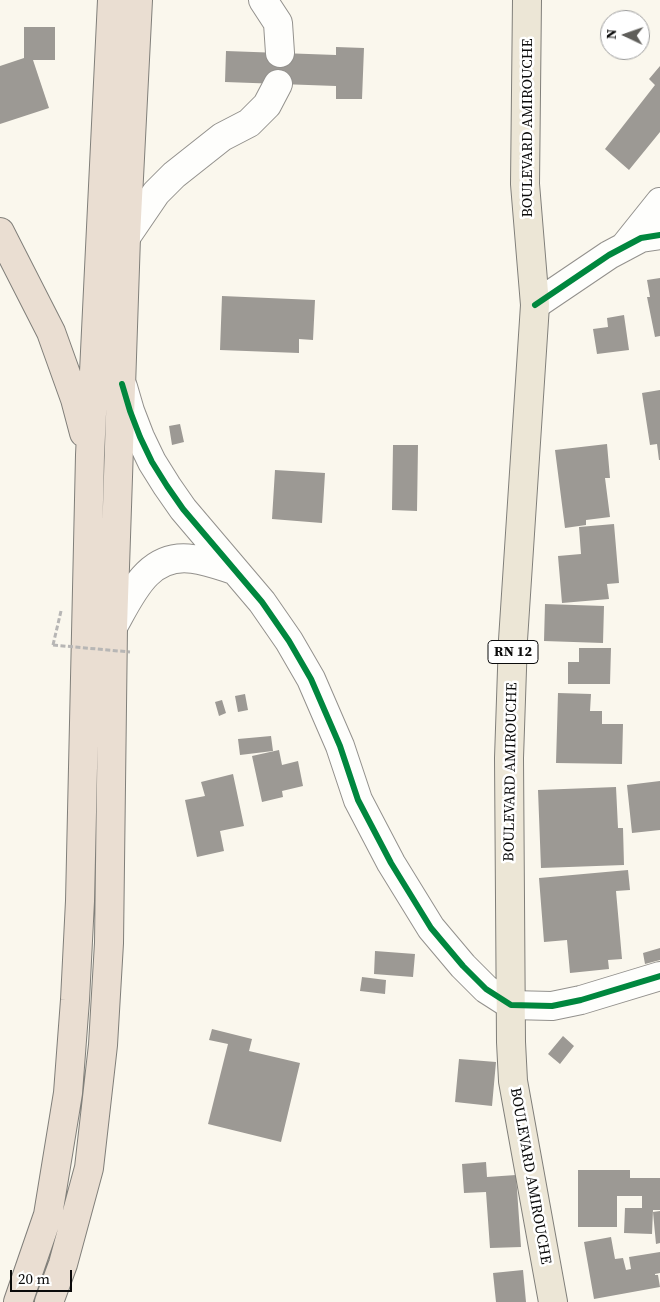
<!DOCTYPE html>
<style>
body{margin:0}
#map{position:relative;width:660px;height:1302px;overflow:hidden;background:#faf7ed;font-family:"Source Serif 4",serif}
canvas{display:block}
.north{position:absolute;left:600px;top:10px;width:50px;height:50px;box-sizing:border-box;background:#fff;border:1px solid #9d9d9d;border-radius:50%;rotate:273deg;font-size:14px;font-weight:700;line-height:20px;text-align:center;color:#0b0b0b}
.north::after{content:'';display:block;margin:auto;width:18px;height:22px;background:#5f5e5a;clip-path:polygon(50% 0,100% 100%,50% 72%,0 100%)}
.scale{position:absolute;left:10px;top:1270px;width:62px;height:22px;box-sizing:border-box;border:2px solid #0b0b0b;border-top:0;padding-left:6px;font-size:15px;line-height:18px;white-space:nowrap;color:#0b0b0b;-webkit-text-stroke:4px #fff;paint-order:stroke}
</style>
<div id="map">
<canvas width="660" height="1302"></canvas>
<div class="north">N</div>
<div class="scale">20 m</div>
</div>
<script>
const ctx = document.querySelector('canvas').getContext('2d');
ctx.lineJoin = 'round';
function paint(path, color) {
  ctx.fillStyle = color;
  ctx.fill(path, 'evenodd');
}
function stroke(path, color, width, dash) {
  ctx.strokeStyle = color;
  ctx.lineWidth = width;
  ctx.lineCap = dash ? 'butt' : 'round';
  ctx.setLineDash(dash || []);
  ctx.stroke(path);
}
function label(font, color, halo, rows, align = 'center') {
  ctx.font = font + ' "Source Serif 4",serif';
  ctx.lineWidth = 5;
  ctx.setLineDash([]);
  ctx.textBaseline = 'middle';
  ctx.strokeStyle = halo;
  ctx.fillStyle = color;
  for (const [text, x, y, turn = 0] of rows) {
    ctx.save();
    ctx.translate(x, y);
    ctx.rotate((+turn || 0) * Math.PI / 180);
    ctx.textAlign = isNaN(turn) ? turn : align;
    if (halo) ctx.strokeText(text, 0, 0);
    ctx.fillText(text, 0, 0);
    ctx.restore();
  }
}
paint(new Path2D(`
 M24 27H55V60H33L49 108 0 124V66L24 58Z
 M336 47 364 48 362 99H336V86L225 82 226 51 336 55Z
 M660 66V132L629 170 605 149 655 85 649 79Z
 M660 278V336L655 337 647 297H650L647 280Z
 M222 296 315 300 313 340 299 339V353L220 350Z
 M624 315 629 350 597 354 593 329 608 327 607 318Z
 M660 390V460H659L657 444 650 445 642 393Z
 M180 424 184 442 172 445 169 426Z
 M607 444 610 478H605L610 517 586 520V525L565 528 555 450Z
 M393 445H418L417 511 392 510Z
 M275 470 325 473 322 523 272 519Z
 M614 524 619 583 607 584 609 599 562 603 558 556 581 554 579 527Z
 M545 604 604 606 603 643 544 641Z
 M579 648H611L610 684H568V662H579Z
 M558 693 591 694 590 711H602V724H623L622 764 556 763Z
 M245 694 248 710 238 712 235 696Z
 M222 700 226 713 219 716 215 702Z
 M271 736 273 751 240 755 238 739Z
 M279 750 282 765 298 761 303 786 282 791 283 797 262 802 252 756Z
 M233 774 244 826 220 831 224 851 197 857 185 800 205 796 201 782Z
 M660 781V830L632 833 627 785Z
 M616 787 618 828H623L624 865 541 868 538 790Z
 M628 870 630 890 616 891 622 959 608 960 609 969 570 973 567 940 544 942 539 878Z
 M660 948V960L645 964 643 953Z
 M375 951 415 954 413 977 374 974Z
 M362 977 386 980 385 994 360 991Z
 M212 1029 252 1039 249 1051 300 1063 281 1142 208 1124 228 1044 209 1040Z
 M563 1036 574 1046 560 1064 548 1054Z
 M459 1059 496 1062 492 1106 455 1102Z
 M486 1162 487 1177 516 1175 521 1247 490 1248 486 1192 464 1193 462 1164Z
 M578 1170H630V1178H660V1210H653L652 1234 624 1233 625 1208H642V1196H617V1227H578Z
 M660 1211V1243L656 1244 653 1212Z
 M611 1237 615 1259 623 1258 626 1270 631 1269 629 1257 660 1252V1273L655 1274V1275H658L660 1287 594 1299 584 1242Z
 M523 1270 526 1302H496L493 1273Z`), '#9c9994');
const minor = new Path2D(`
 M263 0 278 23 280 53
 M126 237 156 193 174 175 222 137 249 123 267 105 278 84
 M624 247 660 202
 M535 305 609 255 641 238 660 235
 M123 387 130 411 140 437 152 462 167 486 183 509 262 602 289 641 311 679 340 746 358 800 391 863 431 928 463 966 486 989 511 1005 552 1006 581 1000 660 976
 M113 627C131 595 148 552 193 559 207 561 221 566 234 570`);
const major = new Path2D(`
 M527 0 525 184 535 305 513 640 509 758 511 1042 513 1081 553 1302`);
const highway = new Path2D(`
 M0 232 51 332 75 399 84 433
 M18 1302 48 1215 68 1093 75 1000 80 901 90 455 112 0
 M49 1302 63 1264 89 1168 103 1045 109 943 113 627 126 237 138 0`);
stroke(minor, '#93918d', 30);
stroke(major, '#807f7a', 30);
stroke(highway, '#807f7a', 30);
stroke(new Path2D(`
 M53 645 61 611`), '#b7b6b5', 3, [5, 2.5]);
stroke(minor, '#fefefc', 28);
stroke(major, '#ece6d6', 28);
stroke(highway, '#eaded2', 28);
stroke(new Path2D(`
 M53 645 130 652`), '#b7b6b5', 3, [5, 2.5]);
stroke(new Path2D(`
 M535 305 609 255 641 238 660 235
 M122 384 130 411 140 437 152 462 167 486 183 509 262 602 289 641 311 679 340 746 358 800 391 863 431 928 463 966 486 989 511 1005 552 1006 581 1000 660 976`), '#00873e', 6);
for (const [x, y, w] of [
 [513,652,50]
]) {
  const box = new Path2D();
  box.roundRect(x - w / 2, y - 11.5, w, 23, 4);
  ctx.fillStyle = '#fff';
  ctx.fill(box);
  stroke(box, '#0b0b0b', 1);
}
label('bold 14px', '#0b0b0b', null, [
 ["RN 12",513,652]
]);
label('15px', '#0b0b0b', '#fff', [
 ["BOULEVARD AMIROUCHE",528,128,-90],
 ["BOULEVARD AMIROUCHE",511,772,-89],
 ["BOULEVARD AMIROUCHE",530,1176,80]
]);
</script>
